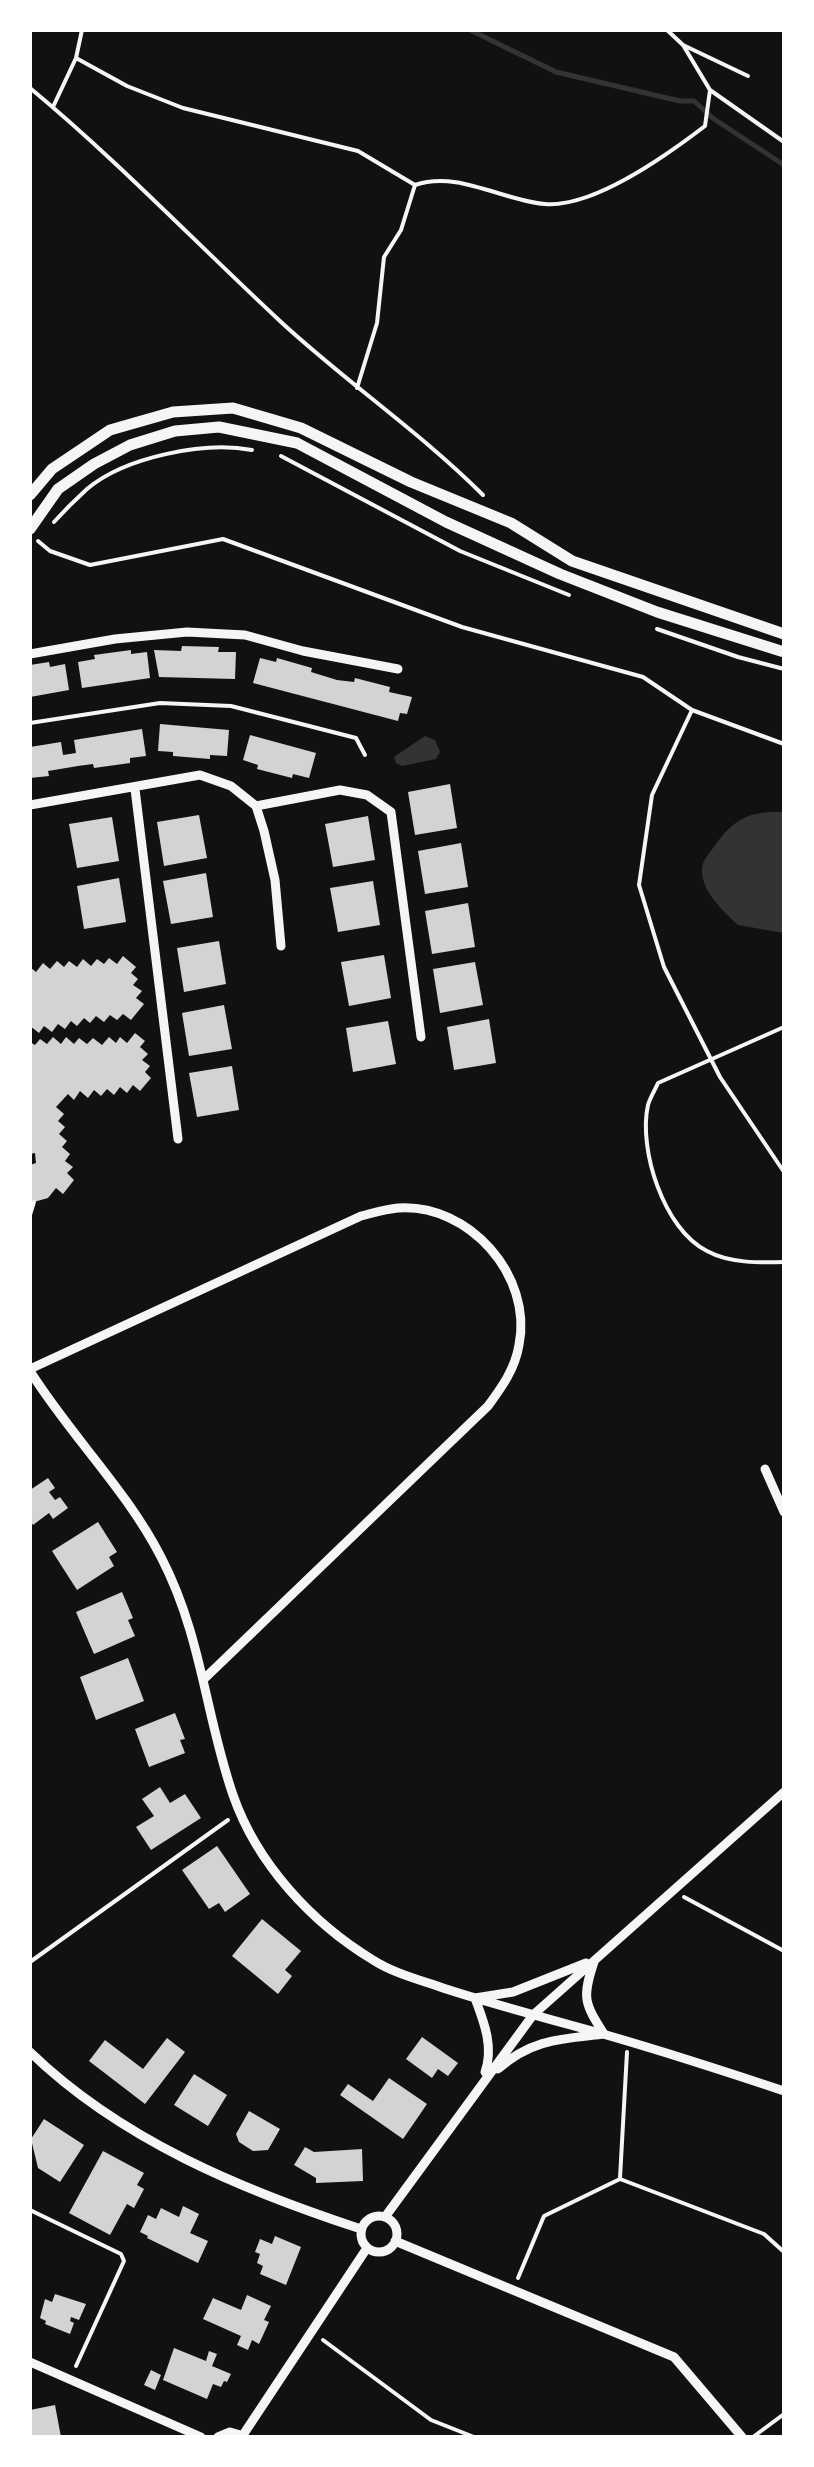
<!DOCTYPE html>
<style>
body{margin:0}
#map{position:relative;width:814px;height:2467px;overflow:hidden;background:#111;font-family:Mulish,sans-serif}
canvas{display:block}
.frame{position:absolute;inset:0;border:32px solid #fff;pointer-events:none}
</style>
<div id="map">
<canvas width="814" height="2467"></canvas>
<div class="frame"></div>
</div>
<script>
const ctx = document.querySelector('canvas').getContext('2d');
ctx.lineJoin = 'round';
function paint(path, color) {
  ctx.fillStyle = color;
  ctx.fill(path, 'evenodd');
}
function stroke(path, color, width, dash) {
  ctx.strokeStyle = color;
  ctx.lineWidth = width;
  ctx.lineCap = dash ? 'butt' : 'round';
  ctx.setLineDash(dash || []);
  ctx.stroke(path);
}
paint(new Path2D(`
 M425 736 435 740 440 752 436 759 402 766 396 763 394 757Z
 M784 812V933L738 925C724 912 703 893 702 872 701 864 706 857 711 851 732 820 746 811 784 812Z`), '#333');
stroke(new Path2D(`
 M470 30 556 72 680 101H694L714 119 784 165`), '#333', 5);
paint(new Path2D(`
 M182 646 219 647 218 652H236L235 679 159 677 154 650 181 651Z
 M131 650V654L147 652 150 678 82 688 78 662 95 659 94 655Z
 M260 658 276 662 277 658 312 668 311 672 337 680 354 682 355 678 390 687 389 692 412 697 407 714 400 713 398 721 253 683Z
 M49 662 50 667 65 664 69 690 30 697V665Z
 M160 724 229 730 227 756 210 755V759L173 756V752L158 751Z
 M142 729 146 756 130 758V763L94 768 93 764 78 766 48 771 49 776 30 778V747L61 742 63 755 76 753 74 740Z
 M250 735 316 753 309 778 293 774 292 778 257 769 258 765 243 760Z
 M450 784 457 828 415 835 408 792Z
 M199 815 207 858 164 866 157 822Z
 M368 816 375 860 333 867 325 824Z
 M112 817 119 861 77 868 69 824Z
 M461 843 468 887 425 894 418 851Z
 M206 873 213 917 171 924 163 881Z
 M119 878 126 922 84 929 77 886Z
 M373 881 380 925 338 932 330 888Z
 M468 903 475 947 432 954 425 911Z
 M219 941 226 984 184 992 177 948Z
 M384 955 391 998 349 1006 341 962Z
 M123 956 136 967 131 973 138 979 133 985 142 991 136 998 144 1004 131 1020 123 1014 117 1020 110 1015 104 1022 96 1016 90 1023 84 1018 77 1026 71 1021 65 1029 58 1024 52 1032 44 1026 39 1033 30 1026V967L36 972 43 963 50 969 57 961 64 967 69 961 77 967 83 959 91 966 97 959 104 964 109 958 117 964Z
 M475 962 483 1005 440 1013 433 969Z
 M224 1005 232 1049 189 1056 182 1013Z
 M489 1019 496 1063 454 1070 447 1027Z
 M388 1021 396 1064 353 1072 346 1028Z
 M135 1033 145 1041 140 1047 148 1054 142 1060 150 1066 145 1072 151 1078 140 1091 133 1085 127 1093 120 1087 114 1095 107 1089 101 1096 94 1090 88 1098 80 1091 74 1100 68 1094 56 1107 64 1114 58 1121 65 1127 59 1134 67 1141 62 1147 70 1154 65 1161 73 1167 67 1173 74 1180 63 1194 56 1188 48 1198 30 1203V1165L36 1163 35 1153 30 1154V1042L35 1045 40 1039 47 1044 53 1037 61 1044 66 1037 74 1044 79 1038 87 1044 93 1038 102 1045 109 1037 116 1043 120 1037 127 1043Z
 M232 1066 239 1110 197 1117 189 1073Z
 M48 1478 55 1488 49 1492 55 1500 60 1497 68 1508 53 1519 49 1513 33 1525 30 1520V1490Z
 M98 1522 117 1552 109 1557 114 1566 77 1590 52 1551Z
 M122 1592 133 1618 128 1620 135 1636 94 1654 76 1612Z
 M128 1658 144 1701 96 1720 80 1677Z
 M175 1713 185 1739 180 1740 185 1753 149 1767 135 1729Z
 M160 1787 170 1803 185 1794 201 1818 151 1850 136 1827 154 1816 142 1799Z
 M217 1846 250 1894 225 1912 219 1903 209 1909 182 1870Z
 M262 1919 301 1951 285 1970 292 1976 278 1994 232 1956Z
 M422 2037 458 2063 448 2076 438 2069 432 2078 406 2059Z
 M167 2038 185 2052 145 2104 89 2061 105 2040 143 2069Z
 M194 2074 227 2095 208 2126 174 2105Z
 M389 2078 427 2104 403 2139 340 2095 348 2084 373 2101Z
 M249 2111 280 2129 268 2150 253 2151 239 2142 236 2134Z
 M44 2119 84 2145 60 2182 38 2168 31 2139Z
 M305 2147 314 2152 362 2149 363 2181 316 2183V2178L294 2165Z
 M103 2151 144 2173 137 2185 144 2189 134 2208 127 2204 110 2235 69 2213Z
 M183 2206 199 2214 190 2233 208 2241 198 2263 147 2238 148 2236 140 2232 148 2215 156 2219 161 2208 179 2217Z
 M275 2236 301 2247 286 2285 260 2274 263 2266 257 2263 260 2254 255 2252 260 2239 272 2244Z
 M55 2294 86 2304 79 2320 71 2317 70 2321 74 2323 70 2334 45 2324 46 2321 40 2318 45 2299 52 2302Z
 M247 2295 271 2306 264 2320 269 2322 259 2344 252 2340 248 2350 237 2345 241 2336 203 2319 213 2298 241 2310Z
 M174 2348 206 2361 209 2351 217 2354 212 2366 231 2374 227 2382 224 2381 221 2387 213 2384 207 2399 163 2380Z
 M151 2370 161 2375 155 2390 144 2385Z
 M55 2405 61 2437H30V2410Z`), '#d3d3d3');
stroke(new Path2D(`
 M82 30 76 58 127 86 183 108 358 151 415 185C458 170 503 201 545 204 594 208 667 155 705 126L710 90 683 45
 M667 30 683 45 748 76
 M30 88C118 161 197 244 281 322 346 382 420 432 483 495
 M710 90 784 142
 M53 107 76 58
 M357 388 377 323 384 257 401 230 415 185
 M281 456 460 551 569 595
 M54 522C64 511 76 499 87 489 125 457 204 441 252 450
 M38 541 50 551 90 565 223 539 462 627 643 677 692 710 784 744
 M657 629 738 657 784 669
 M692 710 652 795 639 885 664 967 720 1077 784 1172
 M30 723 160 703 231 706 356 738 365 755
 M784 1027 658 1083C655 1090 650 1098 648 1105 638 1149 664 1230 707 1251 729 1263 759 1263 784 1262
 M684 1897 784 1951
 M30 1962 228 1820
 M620 2178 627 2052
 M30 2210 121 2254 124 2261 76 2366
 M518 2278 544 2216 620 2179 764 2234 784 2252
 M323 2340 431 2420 474 2437
 M753 2437 784 2414`), '#f5f5f5', 4);
stroke(new Path2D(`
 M30 1215 34 1202`), '#f5f5f5', 4);
stroke(new Path2D(`
 M30 654 115 639 187 632 245 635 303 651 398 669
 M135 789 178 1139
 M30 805 200 775 231 786 256 806 264 831 275 880 281 946
 M256 806 340 790 367 795 391 812 421 1037
 M30 1369 361 1216C373 1213 386 1209 398 1208 469 1203 533 1276 519 1345 515 1369 502 1387 488 1406L205 1678
 M30 1371C70 1435 126 1489 161 1557 202 1636 205 1714 233 1795 257 1864 312 1923 373 1960 393 1973 420 1980 443 1988 486 2002 530 2014 574 2026 645 2045 715 2068 784 2091
 M765 1469 784 1512
 M30 2052C121 2140 242 2190 361 2229
 M498 2069C532 2039 561 2039 604 2034 584 2003 582 1997 594 1962
 M485 2072C494 2047 484 2022 475 1998L513 1992 586 1963
 M361 2234a18 18 0 1 1 36 0a18 18 0 1 1-36 0Z
 M385 2217 533 2015 784 1792
 M395 2241 674 2357 742 2437
 M30 2362 201 2437
 M243 2435 367 2248
 M218 2437 230 2432 244 2436`), '#f5f5f5', 9);
stroke(new Path2D(`
 M30 495 52 469 110 430 173 412 233 408 301 428 411 482 511 523 572 561 784 634
 M30 529 58 489 94 464 130 445 175 431 219 427 297 443 446 522 560 574 657 612 784 652`), '#f5f5f5', 11);
</script>
